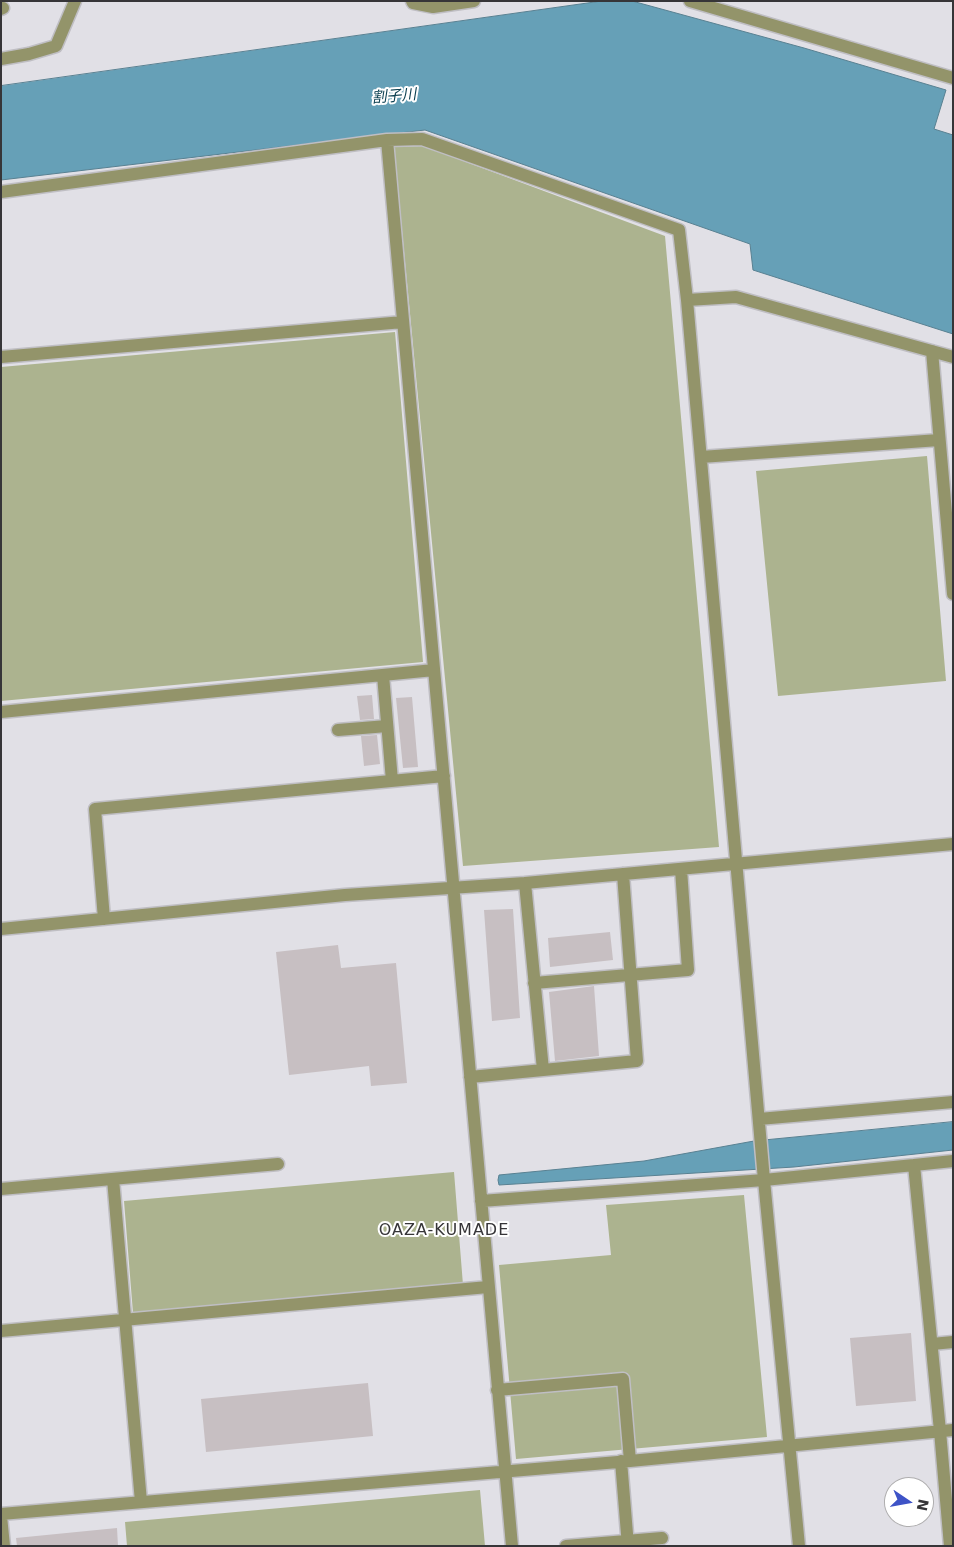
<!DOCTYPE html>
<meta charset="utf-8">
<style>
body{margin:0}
#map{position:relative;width:954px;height:1547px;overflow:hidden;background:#e1e0e6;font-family:"DejaVu Sans",sans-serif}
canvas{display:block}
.frame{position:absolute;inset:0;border:2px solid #363538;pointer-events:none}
.north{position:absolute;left:884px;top:1477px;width:50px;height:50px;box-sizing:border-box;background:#fff;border:1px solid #afaeaf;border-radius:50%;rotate:102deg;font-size:14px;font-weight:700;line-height:20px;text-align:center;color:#363538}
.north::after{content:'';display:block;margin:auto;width:18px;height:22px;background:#3e53c7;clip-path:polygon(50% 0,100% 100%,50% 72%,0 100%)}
</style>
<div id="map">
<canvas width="954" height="1547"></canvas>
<div class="frame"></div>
<div class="north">N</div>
</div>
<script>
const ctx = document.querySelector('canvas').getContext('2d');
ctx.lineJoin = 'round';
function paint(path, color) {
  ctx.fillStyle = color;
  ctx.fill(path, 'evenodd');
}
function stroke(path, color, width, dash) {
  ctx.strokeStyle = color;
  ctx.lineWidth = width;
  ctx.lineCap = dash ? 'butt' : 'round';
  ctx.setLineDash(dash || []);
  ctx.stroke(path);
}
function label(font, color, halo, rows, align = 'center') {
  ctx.font = font + ' "DejaVu Sans","Noto Sans JP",sans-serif';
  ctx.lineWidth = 4;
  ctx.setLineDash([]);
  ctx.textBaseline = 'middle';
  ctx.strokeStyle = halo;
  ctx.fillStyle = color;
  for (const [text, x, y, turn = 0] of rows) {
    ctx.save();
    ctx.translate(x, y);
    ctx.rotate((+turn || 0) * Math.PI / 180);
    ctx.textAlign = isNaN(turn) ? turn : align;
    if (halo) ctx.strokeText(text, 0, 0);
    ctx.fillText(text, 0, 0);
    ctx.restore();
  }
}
paint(new Path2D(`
 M423 146 665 236 719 847 463 866 394 147Z
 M395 332 423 662 1 701V367Z
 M927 456 946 681 778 696 756 471Z
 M454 1172 463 1285 133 1313 124 1201Z
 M744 1195 767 1437 516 1459 499 1265 611 1255 606 1205Z
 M480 1490 485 1546H127L125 1522Z`), '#acb38f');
const water = new Path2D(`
 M602 1H632L804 48 946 90 934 129 953 135V334L753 270 750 244 425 130 1 180V86Z
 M953 1122V1150L794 1167 499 1185 498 1180 499 1175 644 1161 754 1141Z`);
paint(water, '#66a0b7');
stroke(water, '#588091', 1);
paint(new Path2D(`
 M372 695 374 719 360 720 357 696Z
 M412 697 418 767 403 768 396 698Z
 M377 735 380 764 364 766 361 736Z
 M513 909 520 1018 492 1021 484 910Z
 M610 932 613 960 550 967 548 938Z
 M338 945 341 968 396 963 407 1083 371 1086 369 1066 289 1075 276 952Z
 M594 986 599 1056 555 1061 549 992Z
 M911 1333 916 1401 856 1406 850 1338Z
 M368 1383 373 1436 206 1452 201 1399Z
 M117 1528 118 1546H17L16 1538Z`), '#c7bfc2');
const minor = new Path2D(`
 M412 1 413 3 433 7 474 1
 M690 1 953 78
 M1 9 3 8
 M1 59 29 54 56 46 75 1
 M387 140 512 1546
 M1 192 387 140 422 139 679 230 687 300 764 1180 799 1546
 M687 300 736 297 953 357
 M932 351 953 594
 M1 357 403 322
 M701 457 939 440
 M383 675 392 781
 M1 712 434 670
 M338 730 387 726
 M525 883 543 1070
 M104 919 95 809 444 776
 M1 929 345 895 525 883 953 844
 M534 983 688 970 681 869
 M470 1077 637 1061 623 874
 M759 1119 953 1102
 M914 1165 953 1161
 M113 1179 141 1502
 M1 1189 278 1164
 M481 1201 764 1180 914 1165 940 1431 950 1546
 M1 1331 488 1287
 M932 1344 953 1342
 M497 1390 623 1379 630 1461
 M621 1461 628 1546
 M1 1514 630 1461 953 1430
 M1 1516 4 1546
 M566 1546 662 1538`);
stroke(minor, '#bfbec3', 15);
stroke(minor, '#93946a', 12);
label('italic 15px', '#0d4152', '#fff', [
 ["割子川",394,97,-5]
]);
ctx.letterSpacing = '1px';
label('16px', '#363538', '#fff', [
 ["OAZA-KUMADE",444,1231]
]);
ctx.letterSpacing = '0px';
</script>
